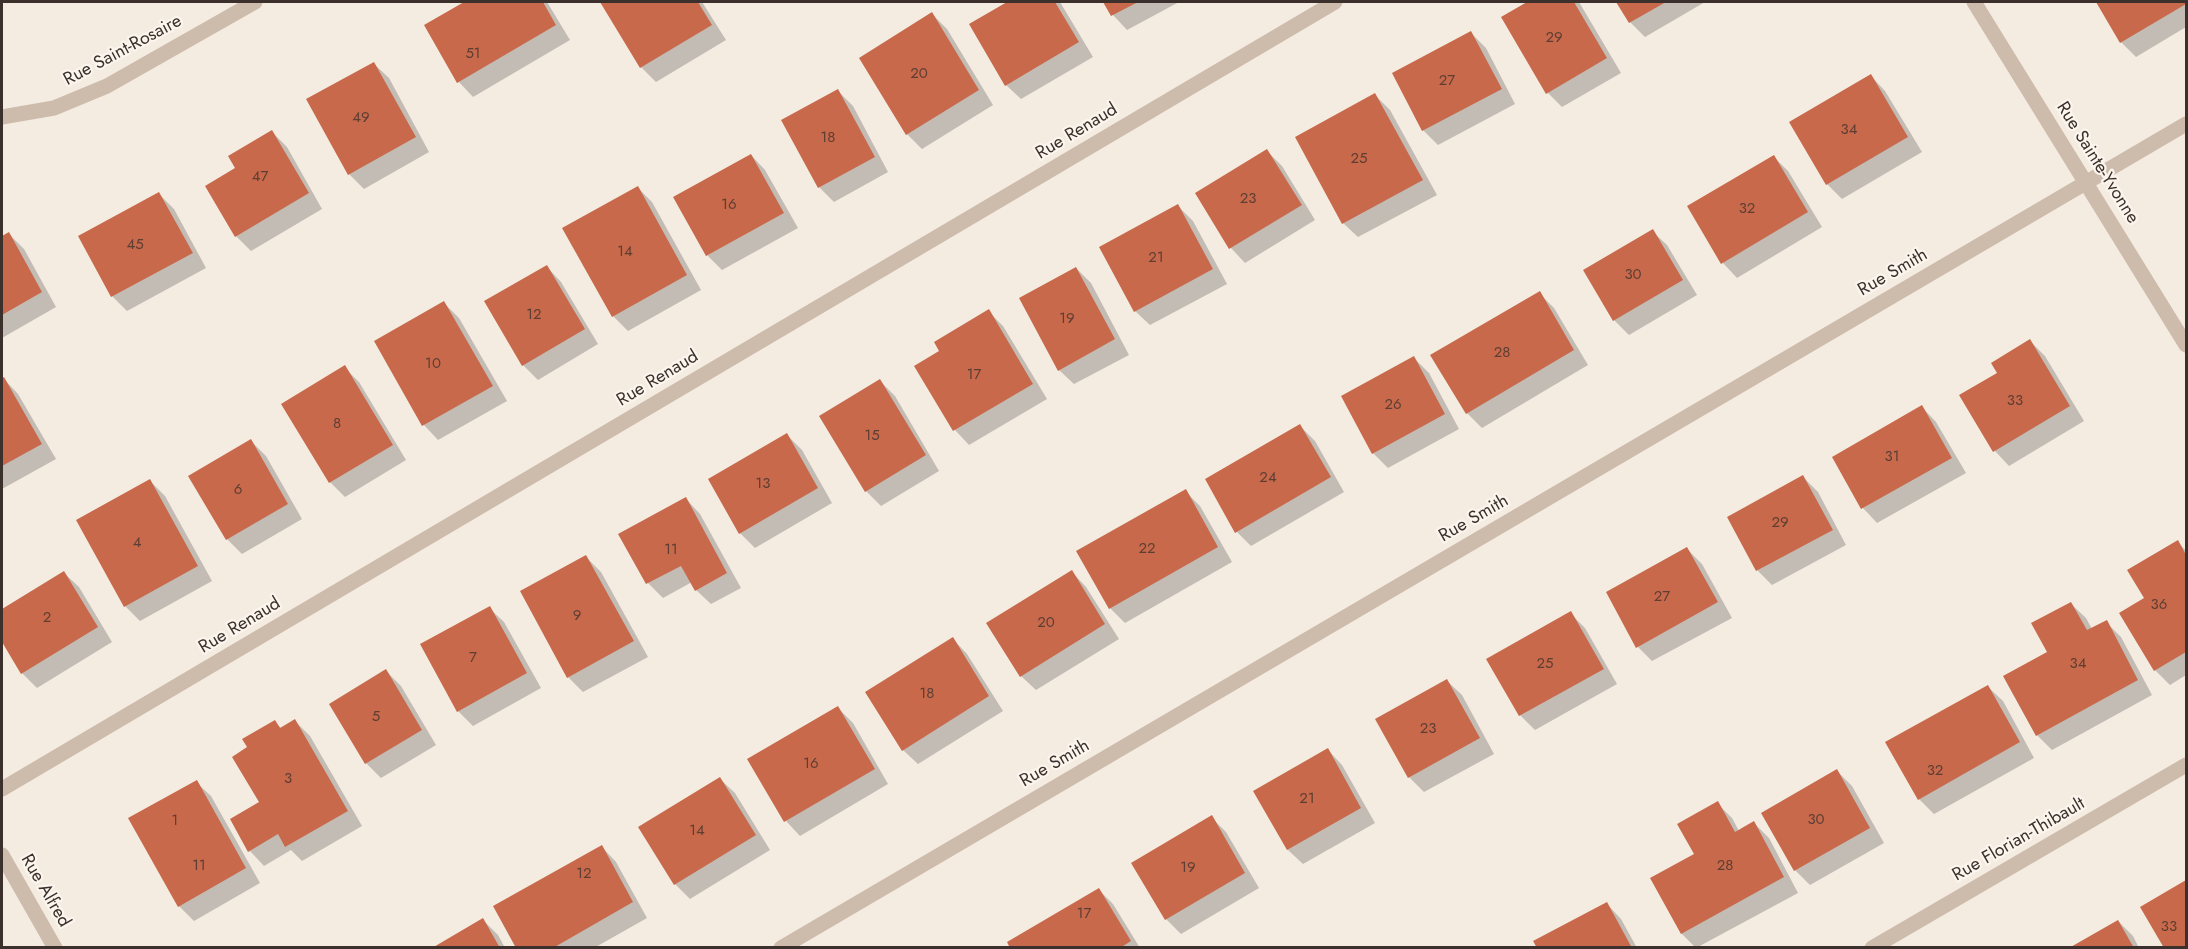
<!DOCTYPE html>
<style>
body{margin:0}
#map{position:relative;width:2188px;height:949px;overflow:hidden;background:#f4ebe1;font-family:Jost,sans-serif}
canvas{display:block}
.frame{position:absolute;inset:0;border:3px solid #3b302b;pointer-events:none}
</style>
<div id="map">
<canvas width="2188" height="949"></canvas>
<div class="frame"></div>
</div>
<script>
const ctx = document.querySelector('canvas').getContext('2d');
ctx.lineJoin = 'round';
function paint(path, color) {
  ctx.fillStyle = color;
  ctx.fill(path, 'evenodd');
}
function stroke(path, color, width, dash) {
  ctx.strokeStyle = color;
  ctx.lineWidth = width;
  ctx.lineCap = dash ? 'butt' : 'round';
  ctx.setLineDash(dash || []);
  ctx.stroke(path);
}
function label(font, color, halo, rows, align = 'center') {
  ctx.font = font + ' Jost,sans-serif';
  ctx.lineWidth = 4.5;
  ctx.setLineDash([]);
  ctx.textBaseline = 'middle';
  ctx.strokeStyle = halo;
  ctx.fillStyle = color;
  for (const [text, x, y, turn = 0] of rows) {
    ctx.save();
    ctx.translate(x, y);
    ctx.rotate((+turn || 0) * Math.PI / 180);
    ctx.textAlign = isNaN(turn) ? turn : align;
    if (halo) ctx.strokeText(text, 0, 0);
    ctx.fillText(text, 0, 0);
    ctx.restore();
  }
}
paint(new Path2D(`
 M467 2H547L570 40 473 97 459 82 426 26Z
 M602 2H702L726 40 656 82 641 67Z
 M1010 2H1060L1093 57 1021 99 1006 85 971 24Z
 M1105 2H1179L1127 30 1113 15Z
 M1530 2H1579L1621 73 1562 107 1548 93 1503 17Z
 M1618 2H1705L1645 37 1630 22Z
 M2097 2H2186V27L2136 57 2121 42Z
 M932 14 947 29 993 105 922 149 907 134Z
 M1471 33 1486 48 1515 104 1438 145 1423 130Z
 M374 64 389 78 429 152 364 189 349 174Z
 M1871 76 1885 91 1922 152 1842 199 1827 184Z
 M838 91 853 106 888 172 834 202 819 187Z
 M1375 95 1390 110 1437 195 1358 237 1343 223Z
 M272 132 287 147 322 209 251 251 236 236 237 169Z
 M1267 151 1282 166 1315 220 1245 263 1231 248Z
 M751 155 765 170 798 228 722 270 707 255 675 197Z
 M1774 157 1788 171 1822 227 1737 278 1723 263Z
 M637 187 652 202 701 290 628 331 613 316Z
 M159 194 174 209 206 268 127 311 112 296 80 237Z
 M1178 206 1193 221 1227 284 1150 325 1135 311Z
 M1652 231 1667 245 1697 295 1629 335 1614 320Z
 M9 234 24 249 56 307 2 338V238Z
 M547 267 561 282 598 344 538 380 523 365Z
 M1076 268 1091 283 1129 355 1074 384 1059 370Z
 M1539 293 1554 308 1588 365 1482 428 1467 413Z
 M444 303 459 318 507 401 438 440 424 425 376 342Z
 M988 311 1003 326 1047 399 969 445 955 430 916 367 941 352Z
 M2030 341 2045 356 2084 421 2009 466 1995 451 1961 396 1999 373Z
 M1414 358 1429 373 1459 429 1388 468 1373 453Z
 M344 367 359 382 406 460 345 497 330 482Z
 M4 379 18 394 56 459 2 489V380Z
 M880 381 895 396 939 471 881 506 866 491Z
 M1922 407 1936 422 1966 473 1877 523 1863 508 1834 457Z
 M1300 426 1315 441 1344 492 1251 546 1237 532Z
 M787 435 802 450 832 503 755 548 740 533Z
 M251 441 266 456 302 519 242 554 227 539 190 476Z
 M1803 477 1818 492 1846 545 1772 585 1758 571 1729 517Z
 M150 481 165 496 212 581 140 621 125 606Z
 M1185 491 1200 506 1232 562 1125 623 1110 608Z
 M686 499 700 514 741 588 711 604 696 590 692 582 663 598 648 583 620 535Z
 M2178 542 2186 551V675L2170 685 2155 670 2146 598Z
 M1687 549 1702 564 1732 618 1652 661 1638 647Z
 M586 557 601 572 648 657 583 692 568 677Z
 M1072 572 1086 587 1119 639 1036 690 1021 676Z
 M64 573 79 587 112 642 37 688 22 673 2 639V610Z
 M2071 604 2086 618 2092 629 2106 622 2121 637 2152 695 2052 750 2037 735 2049 653Z
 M489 608 504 622 541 688 473 726 458 711Z
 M1570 613 1585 628 1617 684 1535 730 1520 715 1488 659Z
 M953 639 967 654 1003 711 918 764 903 750Z
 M386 671 401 686 436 745 381 778 366 763 331 705Z
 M1447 681 1462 695 1494 754 1424 792 1409 777Z
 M1988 687 2003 701 2034 758 1934 814 1919 799Z
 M838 708 853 723 888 784 800 836 786 821Z
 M295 721 310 736 362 826 302 861 291 850 264 866 250 851 232 820 261 803 249 748 275 722 282 729Z
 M1328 750 1342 765 1375 823 1303 864 1288 850Z
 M1837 771 1852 786 1884 843 1810 885 1795 870 1763 814Z
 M720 779 735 793 770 850 690 899 675 884Z
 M196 782 211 796 260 883 194 921 179 906Z
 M1717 803 1732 818 1739 831 1754 823 1769 838 1798 893 1696 948 1682 934 1652 878 1696 854Z
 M1211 817 1226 832 1259 888 1181 934 1166 919Z
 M602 847 616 862 647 918 594 948H518Z
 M2186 882V948H2165L2142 908Z
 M1099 890 1113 904 1140 948H1012Z
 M1607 904 1621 919 1637 948H1538Z
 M483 920 498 935 505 948H435Z
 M2118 921 2133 936 2139 948H2072Z`), '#0003');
paint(new Path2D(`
 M464 2H543L556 25 457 83 424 25Z
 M600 2H698L712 25 640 68Z
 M1007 2H1055L1079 42 1005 86 969 24Z
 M1103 2H1138L1111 16Z
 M1527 2H1574L1607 58 1546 94 1501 17Z
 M1616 2H1666L1629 23Z
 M2096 2H2186V4L2120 43Z
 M932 12 979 90 906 135 859 58Z
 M1471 31 1502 89 1422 131 1392 73Z
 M374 62 416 137 348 175 306 99Z
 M1871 74 1908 137 1826 185 1789 122Z
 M838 89 875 157 818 188 781 120Z
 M1375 93 1423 180 1342 224 1295 137Z
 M272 130 309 193 235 237 205 186 235 168 228 156Z
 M1267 149 1302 205 1229 249 1195 193Z
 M751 154 784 213 706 256 673 197Z
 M1774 155 1808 212 1721 264 1687 206Z
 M638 186 687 275 612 317 562 228Z
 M159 192 193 253 111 297 78 236Z
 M1178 204 1213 269 1134 312 1099 247Z
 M1653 229 1683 280 1613 321 1583 270Z
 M9 232 42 292 2 315V236Z
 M547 265 585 329 522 366 484 301Z
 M1076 267 1115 339 1058 371 1019 298Z
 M1540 291 1574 350 1466 414 1430 355Z
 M444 301 493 386 422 426 374 341Z
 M989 309 1033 384 953 431 914 366 939 351 934 342Z
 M2030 339 2070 406 1993 452 1959 395 1997 373 1991 363Z
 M1414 356 1445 414 1372 454 1341 396Z
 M345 365 393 445 329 483 281 404Z
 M4 377 42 444 2 466V378Z
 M880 379 926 455 865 492 819 416Z
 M1922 405 1952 458 1861 509 1832 457Z
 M1300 424 1331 477 1235 533 1205 479Z
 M787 433 818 488 739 534 708 479Z
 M251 439 288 504 226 540 188 476Z
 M1803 475 1833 530 1756 571 1727 517Z
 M150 479 198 566 124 607 76 520Z
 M1186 489 1218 547 1109 609 1076 551Z
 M686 497 727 573 695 591 681 566 646 584 618 534Z
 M2178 540 2186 555V652L2154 671 2119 613 2144 598 2127 570Z
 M1687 547 1718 602 1636 648 1606 592Z
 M586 555 634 641 567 678 520 591Z
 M1072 570 1105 624 1020 677 986 623Z
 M64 571 98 627 21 674 2 642V609Z
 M2071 602 2087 630 2107 620 2138 680 2036 736 2003 676 2047 652 2031 623Z
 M490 606 527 673 457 712 420 644Z
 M1571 611 1604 669 1519 716 1486 659Z
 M953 637 989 696 902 751 865 692Z
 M386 669 422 730 365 764 329 704Z
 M1447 679 1480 738 1408 778 1375 719Z
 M1988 685 2020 742 1918 800 1885 742Z
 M838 706 875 769 784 822 747 759Z
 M295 719 348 811 285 847 278 834 248 852 230 819 259 802 232 757 247 747 242 739 275 720 280 728Z
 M1328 748 1361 808 1287 850 1253 791Z
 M1837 769 1870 828 1794 871 1761 813Z
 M720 777 756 835 674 885 638 827Z
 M197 780 246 868 178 907 128 818Z
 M1718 801 1735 832 1754 821 1784 877 1681 934 1650 878 1694 854 1677 824Z
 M1212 815 1245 873 1165 920 1131 863Z
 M602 845 633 902 553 948H516L493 906Z
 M2186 880V948H2164L2140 907Z
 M1099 888 1131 941 1120 948H1010L1007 942Z
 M1607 902 1632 948H1537L1533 941Z
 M483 918 500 948H432Z
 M2118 920 2134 948H2069Z`), '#c8694b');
stroke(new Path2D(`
 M1974 2 2186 345
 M2 117 54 108 107 86 255 2
 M2 789 1335 2
 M2 855 55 948
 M781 948 2186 124
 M1872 948 2186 765`), '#cdbbac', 15);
label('15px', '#5e3e33', null, [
 ["29",1554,38],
 ["51",473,54],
 ["20",919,74],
 ["27",1447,81],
 ["49",361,118],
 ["34",1849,130],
 ["18",828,138],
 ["25",1359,159],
 ["47",260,177],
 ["23",1248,199],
 ["16",729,205],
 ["32",1747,209],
 ["45",135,245],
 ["14",625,252],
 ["21",1156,258],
 ["30",1633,275],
 ["12",534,315],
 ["19",1067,319],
 ["28",1502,353],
 ["10",433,364],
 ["17",974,375],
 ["33",2015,401],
 ["26",1393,405],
 ["8",337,424],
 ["15",872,436],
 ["31",1892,457],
 ["24",1268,478],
 ["13",763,484],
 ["6",238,490],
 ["29",1780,523],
 ["4",137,543],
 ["22",1147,549],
 ["11",671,550],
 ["27",1662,597],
 ["36",2159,605],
 ["9",577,616],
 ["2",47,618],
 ["20",1046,623],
 ["7",473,658],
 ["25",1545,664],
 ["34",2078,664],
 ["18",927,694],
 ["5",376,717],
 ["23",1428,729],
 ["16",811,764],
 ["32",1935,771],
 ["3",288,779],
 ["21",1307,799],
 ["30",1816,820],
 ["1",175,821],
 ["14",697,831],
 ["11",199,866],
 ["28",1725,866],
 ["19",1188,868],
 ["12",584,874],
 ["17",1084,914],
 ["33",2169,927]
]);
label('18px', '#3b302b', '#fbf5ee', [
 ["Rue Saint-Rosaire",123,51,-28],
 ["Rue Renaud",1077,132,-31],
 ["Rue Sainte-Yvonne",2097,163,58],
 ["Rue Smith",1893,273,-30],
 ["Rue Renaud",658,379,-31],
 ["Rue Smith",1474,519,-30],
 ["Rue Renaud",240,626,-31],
 ["Rue Smith",1055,764,-30],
 ["Rue Florian-Thibault",2019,840,-30],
 ["Rue Alfred",45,891,60]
]);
</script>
